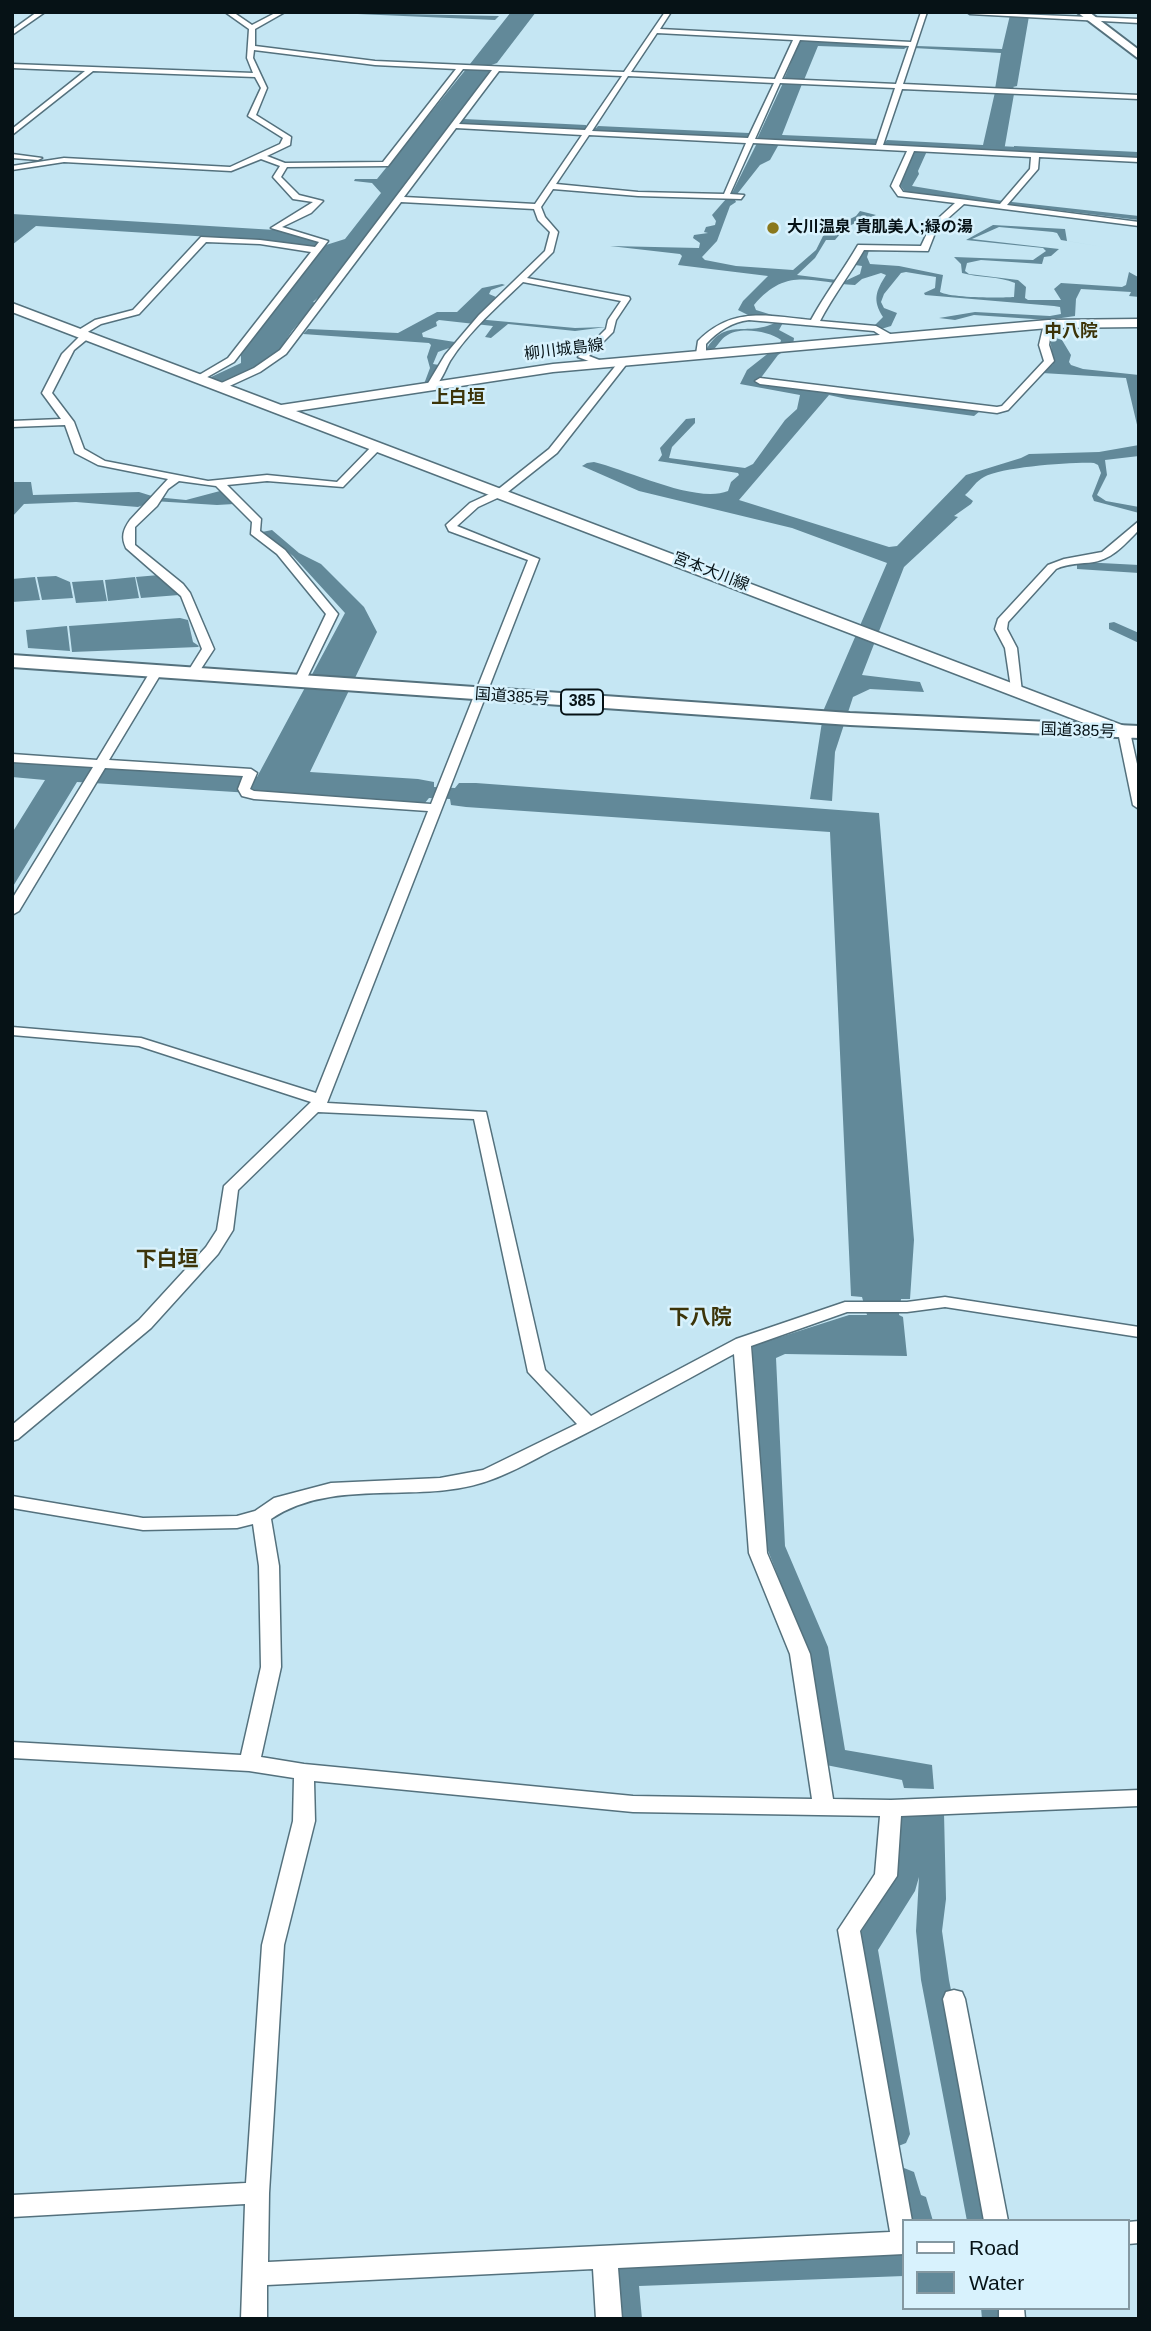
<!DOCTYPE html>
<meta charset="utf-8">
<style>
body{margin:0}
#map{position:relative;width:1151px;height:2331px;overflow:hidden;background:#c5e6f3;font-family:Helvetica,sans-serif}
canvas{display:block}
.frame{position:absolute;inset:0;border:14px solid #061216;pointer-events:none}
.legend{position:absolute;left:902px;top:2219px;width:228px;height:91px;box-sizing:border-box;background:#d8f2fd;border:2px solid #8498a1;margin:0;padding:9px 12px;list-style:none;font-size:21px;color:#061216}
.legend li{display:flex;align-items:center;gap:14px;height:35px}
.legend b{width:35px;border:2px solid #8498a1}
</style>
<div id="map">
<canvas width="1151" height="2331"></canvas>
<div class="frame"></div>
<ul class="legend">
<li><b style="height:9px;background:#fff"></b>Road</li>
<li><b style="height:19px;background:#628999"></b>Water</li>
</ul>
</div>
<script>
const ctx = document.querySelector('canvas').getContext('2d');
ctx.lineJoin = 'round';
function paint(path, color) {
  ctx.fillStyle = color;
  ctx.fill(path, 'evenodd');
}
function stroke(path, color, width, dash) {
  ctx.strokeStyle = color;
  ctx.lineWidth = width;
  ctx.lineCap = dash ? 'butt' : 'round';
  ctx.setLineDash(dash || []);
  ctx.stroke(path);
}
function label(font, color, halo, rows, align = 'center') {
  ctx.font = font + ' Helvetica,"Noto Sans JP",sans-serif';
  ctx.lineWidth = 5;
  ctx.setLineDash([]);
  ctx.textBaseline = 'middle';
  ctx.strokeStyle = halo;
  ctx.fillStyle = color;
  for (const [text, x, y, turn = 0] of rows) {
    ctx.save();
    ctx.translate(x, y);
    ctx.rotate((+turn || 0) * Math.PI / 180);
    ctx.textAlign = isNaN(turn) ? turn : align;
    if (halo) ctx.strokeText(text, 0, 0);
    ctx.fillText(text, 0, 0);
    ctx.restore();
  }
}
paint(new Path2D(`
 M312 12 499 16 495 20Z
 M511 12H536L497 63 483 68 490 69 489 74 321 295 313 302 316 303 292 331 279 351 259 365 224 382 209 378 241 363V353L326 245 345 239 381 193 372 183 354 181 355 179H377L467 68H476L478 65 470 64Z
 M1010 15 1029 16 1017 86 1013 87 1015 89H995L1001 53 914 48 917 46 1002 49Z
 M800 41 906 45 907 47 904 49 818 46 804 80 784 79Z
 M783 83 802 84 782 135 877 139V143L874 145 757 139Z
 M995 92 1014 94 1004 151 885 146 884 143 887 140 983 145Z
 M464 119 586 125V127L596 128 598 126 749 133 751 136 746 139 459 124Z
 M757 143 779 144 770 160 760 165 734 198 736 202 730 206 717 241 702 257 705 260 736 266 793 270 816 250 823 236 838 225 856 216 860 211 876 215 846 227 835 240H826L815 258 797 275 845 281 860 274 862 266 855 265 862 250 870 247 867 257 870 264 899 266 943 275 940 292C951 298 1000 298 1014 297L1015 283C999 276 979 278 962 273L961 264 954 257 1033 260 1046 251 1043 248 966 240 993 225 1065 229 1067 241 1104 247 1061 240 1057 233 1053 232 999 227 972 239 1059 249 1051 256 1044 257 1042 264 981 260 967 263 965 271 969 274 1018 280 1026 287 1025 298 1028 300H1061L1054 289 1061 283 1122 287 1126 285 1129 272 1138 277 1139 297 1129 296 1131 292 1081 289 1076 299 1075 316 1048 320 974 315 955 320 939 318 975 312 1050 316 1061 314 1060 307 1054 306 925 295 924 293 935 288 936 277 906 272 901 273 884 294 881 302 884 308 897 313 891 326 881 329 873 327 883 317C872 300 876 291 886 275L881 273 862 279 855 285C812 283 787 266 754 305L756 310 785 319 779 330 794 338 793 345 778 355 757 383 980 411 974 416 847 399 829 395 739 500 889 547 897 546 966 475 1021 458 1029 454 1099 452 1139 445 1138 429 1126 378 1042 373 1053 364 1050 336 1062 340 1071 355 1069 362 1071 365 1083 369 1139 375V456L1105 460 1107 475 1097 495 1106 501 1139 507V513L1094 501 1092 496 1101 473 1098 465 1094 463C1072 462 1002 467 984 477 976 481 972 489 965 495L973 501 971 504 954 516 958 517 904 567 862 675 920 682 924 692 870 689 853 697 835 752 832 801 810 799 824 709 887 563 792 528 639 491 582 466 587 463 594 462C628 470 696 504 728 491L731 482 739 475 738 473 658 461 662 455 660 448 686 419 695 418V423L672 447 669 458 745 468 753 464 785 420 797 409 800 395 740 384 747 370 780 344 781 340C769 331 739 326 726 336 721 339 718 345 714 349L706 350C726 315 748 339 778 321L752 317 738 310 743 301 768 276 678 265 682 256 680 254 610 246 699 248 700 243 693 238 694 235 708 233 704 232 706 227 715 225 716 221 712 215 733 191Z
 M1014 146 1138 152V158L1014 152Z
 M914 151H927L918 171 919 174 912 186 1003 201 1139 216V220L905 192 900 185Z
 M12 214 275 230 318 242 314 247 259 240 36 226 12 245Z
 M502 284 505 285 491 290 489 294 496 297 476 319 575 328 606 327 575 331 508 324 491 338 485 337 493 326 439 320 436 322 437 326 422 333 423 337 455 342 452 347 438 352 433 364 439 365 428 384H424L430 368 427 357 431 345 429 343 303 334 308 329 398 333 437 312H457L482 288Z
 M12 482H31L33 495 139 492 155 497 186 500 220 491 234 504 217 505 153 501 138 507 76 502 24 504 12 517Z
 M272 530 299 553 321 564 364 607 377 632 310 772 418 779 434 782V787L455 788 459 783H476L879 813 914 1240 910 1299H901L899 1315 903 1317 907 1356 785 1354 776 1358 785 1546 828 1647 845 1750 932 1765 934 1789 904 1788 902 1780 826 1765 808 1654 767 1548 752 1346 849 1315H867L862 1297 851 1296 830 832 466 807 451 805 450 799 429 798 424 804 77 782 12 888V833L45 780 12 777V761L257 777 345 613 293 556 262 532Z
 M159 575 179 595 141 598 136 577Z
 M56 576 70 582 73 598 42 600 37 577Z
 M35 577 40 600 12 602V579Z
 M135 577 139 598 108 601 105 580Z
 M103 580 107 601 76 603 72 582Z
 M180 618 188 620 193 642 199 646 198 647 72 652 69 626Z
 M67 626 70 651 28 648 26 630Z`), '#628999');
paint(new Path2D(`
 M978 145 1039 148 1044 151 1039 154 975 150 973 148Z
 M1082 562 1139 565V573L1077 569V563Z
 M1114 622 1139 633V643L1109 629V623Z
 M908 1802 940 1806 944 1813 946 1899 942 1931 949 1980 997 2221H967L921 1980 916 1931 919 1877 915 1891 878 1950 910 2134 906 2143 896 2147 886 2143 882 2134 850 1949 893 1881 895 1812 899 1805Z
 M904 2168 914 2172 921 2195 926 2197 933 2221H904V2223L902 2215 898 2213 889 2181 894 2172Z
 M904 2248V2276L639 2286 642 2319H612L608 2273 612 2263 623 2259Z
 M981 2308H1011L1012 2319H982Z`), '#628999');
const minor = new Path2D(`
 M37 12H45L12 35V30Z
 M225 12H233L252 25 277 12H285L255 29V46L375 61 624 72 665 12H671L660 29 911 42 921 12H927L903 84 1139 95V99L902 89 883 145 1139 158V162L1039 157 1038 169 1007 205 1139 222V226L964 204 937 228 928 251 864 250C850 274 833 296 820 321L876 326 892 335V339H886L874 331 749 320C732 322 718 331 706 344V354L701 357 696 354 698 341C733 306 767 316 811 320 825 294 843 271 858 245L921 246 931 225 955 203 898 196 891 186 907 151 753 143 730 194 744 195 741 199 638 196 553 189 541 207 545 217 558 232 553 252 527 278 629 297 630 299 616 320 613 332 589 356 607 363 602 366 578 357 606 329 608 320 621 301 523 282C498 306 469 331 450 361 445 370 441 383 432 388L427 385 445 355 479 315 545 251 550 232 538 220 534 209 401 202 286 354 260 372 223 389H217V385L254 368 280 350 492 70 463 69 388 166 287 167 281 177 299 195 323 201 311 213 282 227 328 241 234 362 202 380 194 378 228 358 311 252 260 244 206 242 139 314 101 324 86 333 91 336 74 350 52 393 74 422 84 449 105 461 208 481 267 475 337 482 374 444 383 446 343 487 267 481 227 485 261 519 260 531 285 550 338 614 304 684H296L294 681 326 614 277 554 251 534 252 522 216 486 179 481 168 489 157 506 135 527V545L183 584 190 593 214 649 197 675 193 677 187 673 202 649 181 596 126 548C121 537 123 530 130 520L168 479 98 465 75 453 65 425 12 427V421L61 419 42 393 62 354 80 336 77 335V331L95 320 133 310 201 237 260 240 315 247 319 242 271 228 313 202 293 199 273 177 280 166 261 159 231 171 64 162 12 170V166L64 158 230 167 280 144 283 138 248 116 261 88 255 77 93 71 12 135V129L85 71 12 68V64L253 73 247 58 249 29ZM657 33 793 40 775 79 631 72ZM800 40 909 46 896 84 782 79ZM254 50 375 65 456 69 383 162 285 163 267 156 290 145 291 137 256 115 267 88 253 58ZM499 71 622 76 585 130 459 124ZM628 76 774 83 748 138 592 131ZM780 83 895 88 876 145 755 139ZM456 128 582 135 535 204 404 197ZM589 135 746 143 724 194 638 192 556 184ZM914 151 1031 157 1030 169 1000 204 903 192 899 186Z
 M967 12 1139 19V23L970 14Z
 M12 154 42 158 38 160 12 158Z
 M1048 321 1052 324 1049 345 1054 361 1008 410 997 413 760 384 755 381 760 378 997 407 1002 406 1044 361 1039 345 1044 324Z
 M621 359 629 361 557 453 504 495 478 507 457 526 539 559 327 1103 486 1112 545 1370 591 1416 736 1339 845 1302H907L945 1297 1139 1327V1337L945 1307 907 1312H847L751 1346 767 1553 810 1654 833 1799 891 1800 1139 1790V1806L901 1816 897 1876 860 1931 912 2221H904V2254L618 2268 622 2319H596L593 2269 267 2285V2319H241L245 2204 12 2217V2195L246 2183 262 1945 293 1821 294 1778 249 1771 12 1758V1742L241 1755 261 1667 259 1566 253 1524 237 1528 143 1530 12 1508V1496L143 1518 237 1516 255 1511 274 1498 331 1483 440 1478 483 1470 577 1424 528 1372 474 1119 318 1112 238 1190 233 1230 218 1254 151 1328 18 1439 12 1441V1425L139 1320 206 1247 217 1230 224 1186 311 1102 139 1046 12 1035V1027L141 1038 316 1093 428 811 254 799 242 796 238 789 243 776 105 768 19 911 12 915V899L93 767 12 762V754L97 760 150 672 156 668 162 672 109 760 251 769 257 773 250 789 254 791 431 804 528 560 449 531 446 525 470 503 496 491 549 449ZM734 1354 749 1553 790 1654 812 1799 633 1796 304 1764 261 1757 281 1667 279 1566 271 1519C337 1475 422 1507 493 1479 515 1471 535 1459 555 1449 616 1419 675 1386 734 1354ZM314 1781 633 1812 880 1816 875 1874 838 1930 890 2232 268 2262 269 2193 284 1945 315 1821Z
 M1139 521V530C1125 544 1114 558 1094 562 1081 564 1068 563 1056 569L1008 622 1007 629 1017 648 1022 692 1020 695H1012L1005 648 995 629 998 619 1048 565 1064 559 1102 552Z
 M1124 728 1130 732 1139 773V809L1133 805 1118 732Z
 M954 1990 962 1992 965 1999 1008 2221H984L943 1999 946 1992Z
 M1139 2221V2243L1128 2244V2222Z
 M999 2308H1024L1025 2319H999Z`);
const secondary = new Path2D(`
 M12 303 281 405 553 364 1048 320 1139 319V327L1048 328 553 372 296 411 1135 730 1138 734 1129 739 1123 738 12 312Z`);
const trunk = new Path2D(`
 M1077 12H1089L1139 50V59Z
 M12 655 850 713 1139 726V738L850 725 12 667Z`);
stroke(minor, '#54717d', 3);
stroke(secondary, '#54717d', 3);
stroke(trunk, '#54717d', 4);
paint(minor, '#fff');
paint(secondary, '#fff');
paint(trunk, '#fff');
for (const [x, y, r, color] of [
 [773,228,7,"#8a781c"]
]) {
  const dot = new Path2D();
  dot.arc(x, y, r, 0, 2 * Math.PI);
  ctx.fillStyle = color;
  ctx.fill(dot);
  stroke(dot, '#d8f2fd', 2.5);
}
label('bold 16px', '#061216', '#d8f2fd', [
 ["大川温泉 貴肌美人;緑の湯",787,228]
], 'left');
label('16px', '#061216', '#d8f2fd', [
 ["柳川城島線",564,350,-7],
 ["宮本大川線",711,572,21],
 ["国道385号",512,697,4],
 ["国道385号",1078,731,2]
]);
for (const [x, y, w] of [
 [582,702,42]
]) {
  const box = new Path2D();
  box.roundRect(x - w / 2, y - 12.5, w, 25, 5);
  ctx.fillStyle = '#d8f2fd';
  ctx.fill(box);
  stroke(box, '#061216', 2);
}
label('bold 16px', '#061216', null, [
 ["385",582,702]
]);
label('bold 18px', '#3c3409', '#d8f2fd', [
 ["中八院",1071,332],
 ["上白垣",458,398]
]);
label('bold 21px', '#3c3409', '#d8f2fd', [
 ["下白垣",167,1260],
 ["下八院",700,1318]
]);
</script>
